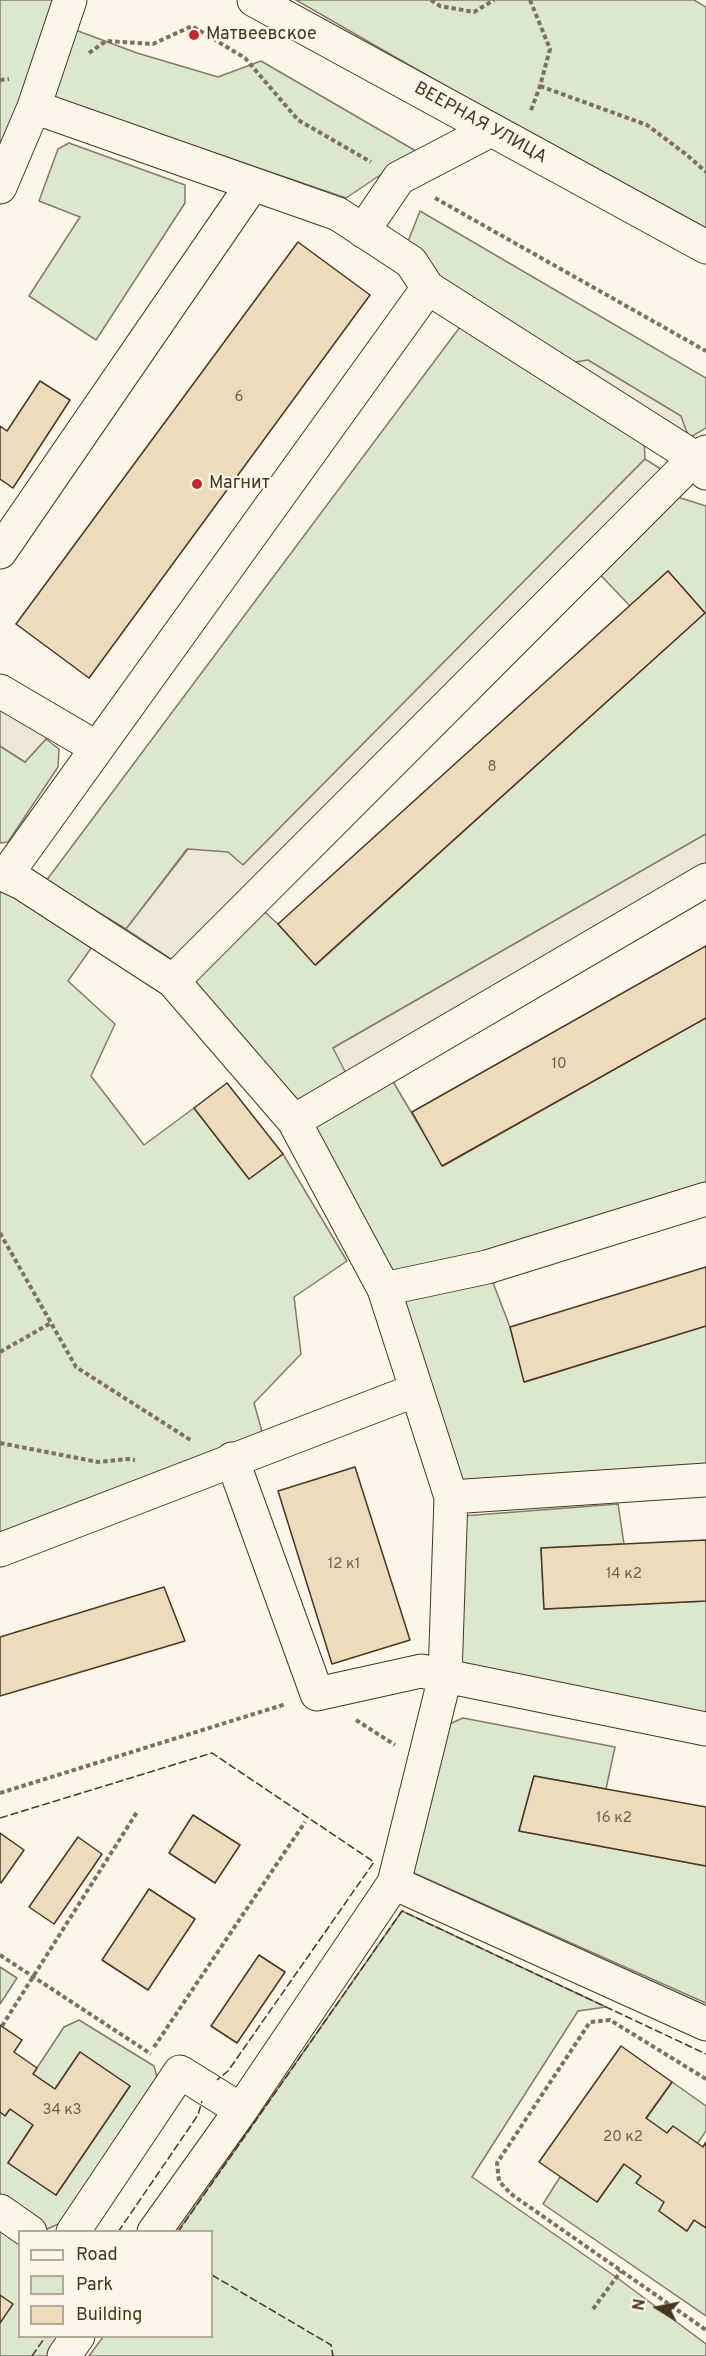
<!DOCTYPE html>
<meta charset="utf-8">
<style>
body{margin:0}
#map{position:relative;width:706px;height:2356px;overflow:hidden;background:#fbf6e9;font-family:Overpass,sans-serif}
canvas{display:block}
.legend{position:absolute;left:18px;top:2230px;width:195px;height:108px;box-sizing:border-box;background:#fbf6e9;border:2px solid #b4a999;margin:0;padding:8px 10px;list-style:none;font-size:18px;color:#4a3520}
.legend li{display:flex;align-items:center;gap:12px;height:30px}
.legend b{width:30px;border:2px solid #b4a999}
.north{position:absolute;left:628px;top:2278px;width:60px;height:60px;-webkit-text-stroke:4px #fbf6e9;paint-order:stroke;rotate:280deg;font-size:16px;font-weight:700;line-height:24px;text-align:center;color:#4a3520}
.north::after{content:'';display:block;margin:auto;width:21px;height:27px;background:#4a3520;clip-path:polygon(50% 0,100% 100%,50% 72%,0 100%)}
</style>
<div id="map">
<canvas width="706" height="2356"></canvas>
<ul class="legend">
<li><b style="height:8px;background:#fbf6e9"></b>Road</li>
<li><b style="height:16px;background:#dce7d0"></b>Park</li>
<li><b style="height:16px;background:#ecdcbc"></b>Building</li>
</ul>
<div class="north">N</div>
</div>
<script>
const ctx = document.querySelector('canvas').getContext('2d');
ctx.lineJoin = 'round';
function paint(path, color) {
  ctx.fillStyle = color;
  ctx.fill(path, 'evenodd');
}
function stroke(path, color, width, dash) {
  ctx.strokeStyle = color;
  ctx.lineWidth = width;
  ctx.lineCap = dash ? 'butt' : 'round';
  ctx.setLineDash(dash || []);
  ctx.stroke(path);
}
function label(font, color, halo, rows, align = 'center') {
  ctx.font = font + ' Overpass,sans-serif';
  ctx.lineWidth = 4.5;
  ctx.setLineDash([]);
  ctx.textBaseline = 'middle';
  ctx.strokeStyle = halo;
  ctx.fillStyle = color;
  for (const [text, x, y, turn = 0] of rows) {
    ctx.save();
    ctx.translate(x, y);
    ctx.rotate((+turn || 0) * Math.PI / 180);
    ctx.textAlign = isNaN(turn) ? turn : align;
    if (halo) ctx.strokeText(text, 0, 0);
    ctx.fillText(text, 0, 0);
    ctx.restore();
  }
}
const green = new Path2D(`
 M0 0H70L62 25 137 53 218 77 261 61 416 151 346 198 39 93 0 178Z
 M296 0H694L706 7V229L524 131Z
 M69 143 185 185V203L96 340 29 296 80 217 39 201 58 149Z
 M420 211 706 378V428L689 438 550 366 428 288 407 244Z
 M460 327 644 440 645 459 243 865 187 849 126 929 46 881Z
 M662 492 706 506V834L333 1048 385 1068 443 1166 706 1018V1199L487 1267 510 1327 525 1382 706 1326V1480L451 1497 416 1390 294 1121 173 981 253 901 278 924 316 965 705 613 668 571 630 606 590 564Z
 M46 739 59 749 58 767 8 842 0 843V746L25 762Z
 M0 873 101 934 68 981 115 1024 91 1076 144 1145 194 1108 249 1179 283 1154 347 1261 294 1297 301 1354 254 1403 266 1446 0 1550Z
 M618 1504 624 1544 541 1548 544 1609 706 1601V1729L445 1677 450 1517Z
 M463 1718 615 1747 606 1789 534 1776 519 1831 706 1866V2003L398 1866 431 1732Z
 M402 1911 606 2007 578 2011 472 2177 616 2277 706 2344V2356H89L103 2337 212 2336V2232L178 2231Z
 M0 1967 17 1978 0 2004Z
 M79 2020 154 2066 159 2084 65 2221 45 2230 0 2198V2112L5 2115 10 2109 33 2125 8 2163 56 2195 130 2086 80 2052 55 2089 33 2074 64 2027Z
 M672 2082 706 2106V2131L697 2144 673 2127 667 2133 646 2119Z
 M624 2164 641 2176 637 2183 664 2202 659 2211 686 2231 694 2220 706 2228V2316L543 2204 560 2177 597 2202Z
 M0 2222 19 2235 20 2336 78 2337 64 2356H0Z`);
paint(green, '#dce7d0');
stroke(green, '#887966', 1.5);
const parking = new Path2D(`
 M588 360 681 416 689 438 550 366Z
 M645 459 675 478 186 969 126 929 188 849 228 852 243 865Z
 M0 691 56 724 46 739 25 762 0 746Z
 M706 834V880L353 1087 333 1048Z`);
paint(parking, '#ede7d9');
stroke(parking, '#887966', 1.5);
const building = new Path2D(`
 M298 242 370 295 89 678 16 624Z
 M40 381 70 400 13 488 0 479V426L7 431Z
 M668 571 705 613 315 965 278 924Z
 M706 946V1018L442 1166 412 1112Z
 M227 1083 283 1154 249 1179 194 1108Z
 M706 1267V1326L524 1382 510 1327Z
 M355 1467 410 1640 332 1664 278 1491Z
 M706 1540V1601L544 1609 541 1548Z
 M164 1587 185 1641 0 1696V1637Z
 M534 1776 706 1807V1866L519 1831Z
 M193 1815 240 1845 215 1883 169 1853Z
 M0 1833 24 1850 1 1883 0 1882Z
 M78 1837 102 1854 54 1924 29 1907Z
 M149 1889 195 1919 148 1990 102 1960Z
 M259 1955 285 1972 237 2043 211 2026Z
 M0 2025 22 2040 14 2052 37 2068 33 2074 55 2089 80 2052 130 2086 56 2195 8 2163 33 2125 10 2109 5 2116 0 2112Z
 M621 2046 672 2082 646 2118 667 2133 673 2126 703 2147 706 2142V2228L694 2220 687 2231 659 2211 664 2202 636 2183 641 2176 624 2164 597 2202 539 2162Z
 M0 2295 13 2304 0 2323Z`);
paint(building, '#ecdcbc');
stroke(building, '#4a3520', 1.5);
const minor = new Path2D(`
 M254 0 706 247
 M34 107 338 214 411 262 428 288 695 458 706 473
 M0 187 34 107 70 0
 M363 231 399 178 491 130
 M0 552 252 185
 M0 691 97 748
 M0 873 22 883 173 981 294 1121 384 1289 451 1497 445 1677 394 1883 241 2110 154 2232
 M6 875 428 288
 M173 981 695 458 706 452
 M294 1121 706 880
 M384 1289 487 1267 706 1199
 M232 1459 317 1694 421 1671 706 1729
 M451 1497 706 1480
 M0 1550 416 1390
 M394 1883 706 2024
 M0 2211 30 2232
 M73 2232 180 2072 241 2110
 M64 2356 78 2336`);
stroke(minor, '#4a3520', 35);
stroke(new Path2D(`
 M431 0 440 6 474 12 494 0
 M530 0 550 49 540 86 530 113
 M89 53 106 41 153 44 192 26 245 58 298 120 371 162
 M0 80 9 79
 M540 86 647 125 687 155 706 172
 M435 198 706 351
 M0 1233 76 1367 192 1441
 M0 1352 51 1323
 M0 1443 98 1462 128 1459 135 1460
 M356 1720 395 1745
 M0 1793 286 1704
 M0 1955 151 2054
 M2 2026 137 1812
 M154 2047 305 1822
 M706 2079 610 2020 590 2022 497 2163 499 2181 511 2194 706 2330
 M593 2309 621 2271`), '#7f6f5c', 4, [4.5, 3]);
stroke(minor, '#fbf6e9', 33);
stroke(new Path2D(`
 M0 1818 212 1753 374 1862 228 2071 217 2080
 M118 2232 198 2115 202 2101
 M178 2232 402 1911 706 2054
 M212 2275 331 2345 333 2356
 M32 2356 46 2336`), '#4a3520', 1.5, [8, 3]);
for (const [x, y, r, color] of [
 [194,35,6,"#c62828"],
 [197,484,6,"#c62828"]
]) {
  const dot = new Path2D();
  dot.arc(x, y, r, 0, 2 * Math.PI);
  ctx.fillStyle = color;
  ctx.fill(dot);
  stroke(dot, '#fbf6e9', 2);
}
label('15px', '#725f47', null, [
 ["6",239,398],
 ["8",492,768],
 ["10",559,1065],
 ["12 к1",344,1565],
 ["14 к2",624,1575],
 ["16 к2",614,1819],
 ["34 к3",62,2111],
 ["20 к2",623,2138]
]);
label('18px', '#4a3520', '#fbf6e9', [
 ["Матвеевское",206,35],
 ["Магнит",209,484]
], 'left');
label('18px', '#4a3520', '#fbf6e9', [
 ["ВЕЕРНАЯ УЛИЦА",480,124,29]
]);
</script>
